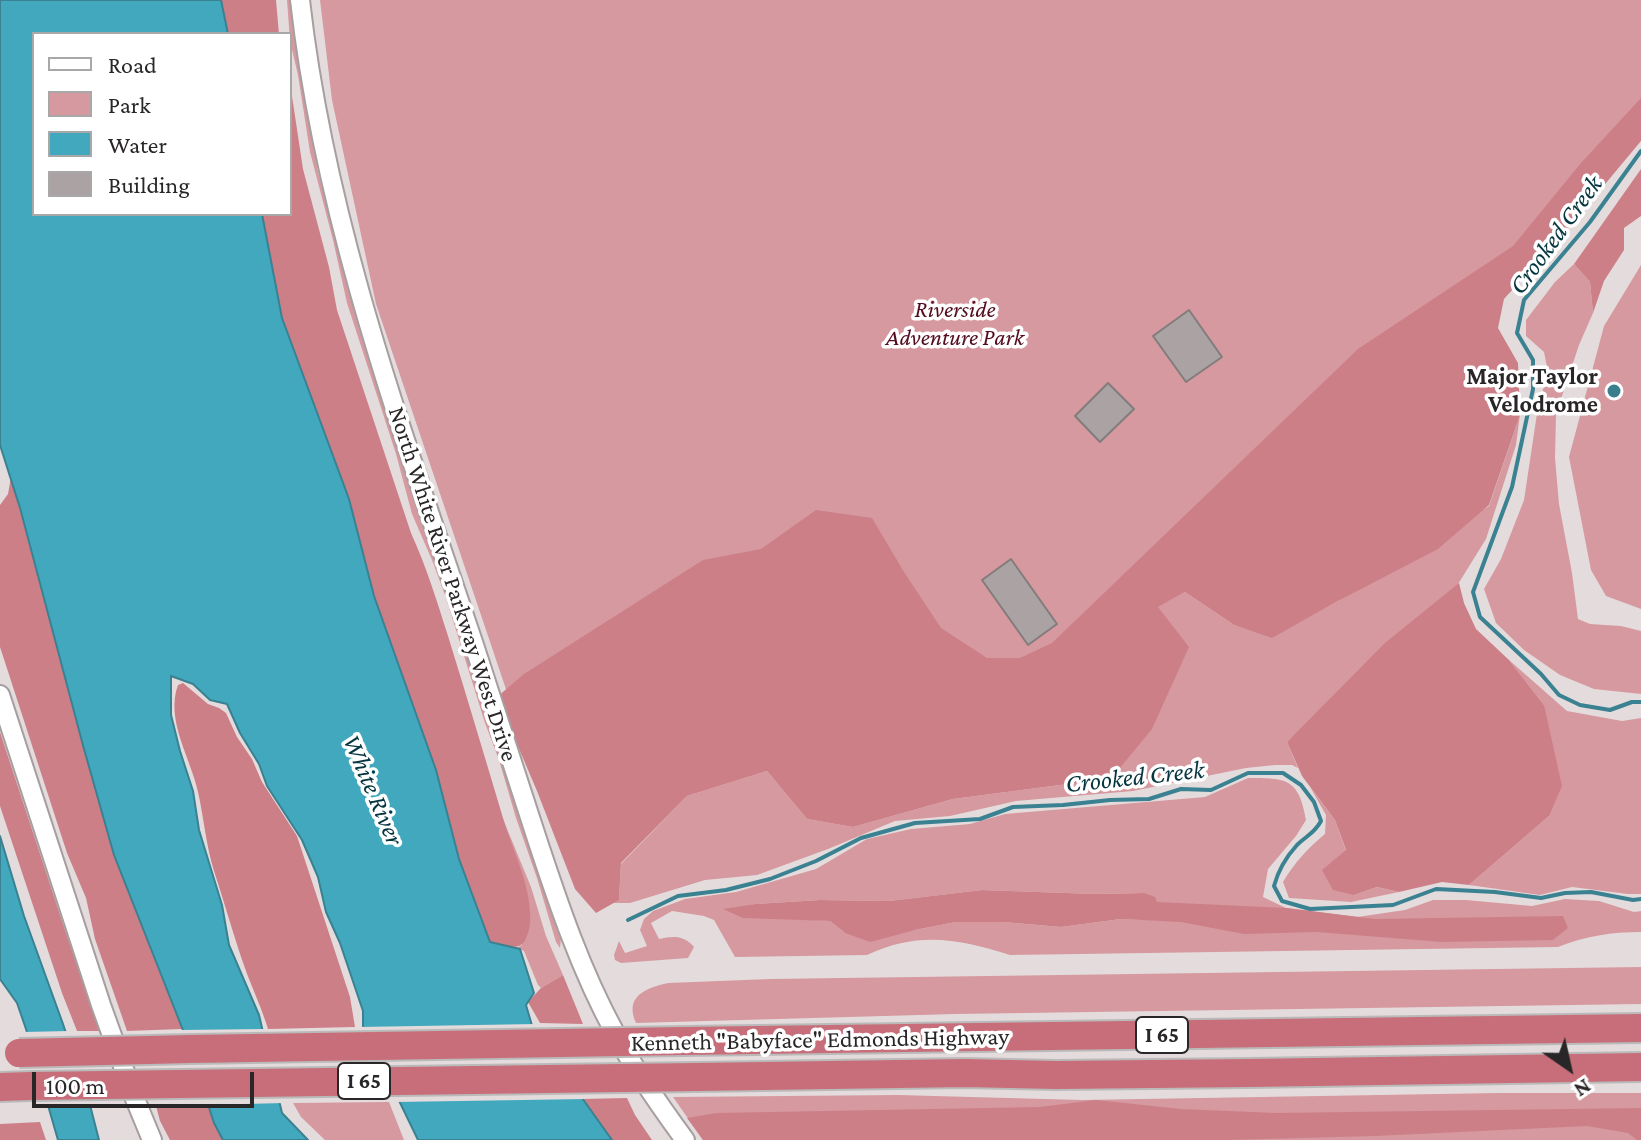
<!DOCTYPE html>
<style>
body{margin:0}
#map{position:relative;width:1641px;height:1140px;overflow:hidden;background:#e4dcdc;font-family:"Crimson Pro",serif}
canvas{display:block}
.legend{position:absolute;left:32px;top:32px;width:260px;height:184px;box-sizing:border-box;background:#fff;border:2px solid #a9a8a9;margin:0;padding:10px 14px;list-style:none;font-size:24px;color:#292627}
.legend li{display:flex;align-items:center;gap:16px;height:40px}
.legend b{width:40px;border:2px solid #a9a8a9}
.north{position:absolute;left:1529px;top:1028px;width:80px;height:80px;-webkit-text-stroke:6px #fff;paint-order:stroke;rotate:146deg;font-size:22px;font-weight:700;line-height:32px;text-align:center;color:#292627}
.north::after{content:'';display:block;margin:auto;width:28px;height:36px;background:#292627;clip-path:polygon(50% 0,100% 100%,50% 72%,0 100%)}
.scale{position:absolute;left:32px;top:1072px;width:222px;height:36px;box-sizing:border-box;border:4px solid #292627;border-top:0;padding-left:10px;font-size:24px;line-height:28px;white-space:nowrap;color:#292627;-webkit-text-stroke:6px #fff;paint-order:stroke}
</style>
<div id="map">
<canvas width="1641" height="1140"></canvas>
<ul class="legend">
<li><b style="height:10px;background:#fff"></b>Road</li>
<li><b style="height:22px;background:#d6999f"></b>Park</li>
<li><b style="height:22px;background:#42a8be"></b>Water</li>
<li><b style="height:22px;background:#aaa2a3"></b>Building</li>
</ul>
<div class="north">N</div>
<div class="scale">100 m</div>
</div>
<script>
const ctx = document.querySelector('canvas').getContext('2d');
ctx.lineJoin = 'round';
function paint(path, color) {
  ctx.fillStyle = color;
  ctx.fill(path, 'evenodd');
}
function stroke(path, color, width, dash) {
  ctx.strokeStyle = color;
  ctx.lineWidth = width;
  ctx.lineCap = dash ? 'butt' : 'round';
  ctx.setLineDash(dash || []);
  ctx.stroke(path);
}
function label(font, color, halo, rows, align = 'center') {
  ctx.font = font + ' "Crimson Pro",serif';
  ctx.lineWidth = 7;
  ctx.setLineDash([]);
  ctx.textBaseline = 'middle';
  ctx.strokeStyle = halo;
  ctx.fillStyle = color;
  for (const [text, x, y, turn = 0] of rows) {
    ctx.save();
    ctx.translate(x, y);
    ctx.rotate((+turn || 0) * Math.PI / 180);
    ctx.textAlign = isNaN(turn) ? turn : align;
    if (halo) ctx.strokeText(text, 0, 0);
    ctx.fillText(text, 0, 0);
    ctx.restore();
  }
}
paint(new Path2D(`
 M287 0H291L318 172 351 299 386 413 558 927 561 938 560 948 556 942 537 878 516 818 499 760 485 723 445 595 432 560 412 514 396 454 347 303 333 240 310 152 298 75 290 41Z
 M320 0H1641V121L1523 251 1015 678 512 707 376 304 332 100Z
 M1574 264 1590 282 1593 313 1579 345 1556 414 1555 458 1559 504 1572 573 1578 619 1590 624 1621 626 1641 631V694L1594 689 1560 675 1524 650 1496 623 1484 589 1501 559 1524 500 1538 407 1548 372 1544 352 1526 336V320L1555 282Z
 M1641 265V609L1606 596 1591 570 1569 457 1604 326Z
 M1520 415 1516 445 1486 539 1455 589 1287 742 1298 768 1292 765H1275L1246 768 1133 791 1016 801 950 816 895 821 828 849 757 875 705 880 630 903H613L619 899 621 864 687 796 767 771 807 819 853 827 953 799 1060 785 1110 780 1157 607 1185 592 1234 625 1272 637 1338 601 1489 506Z
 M1509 660 1567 711 1622 721 1641 718V894H1628L1572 887 1540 895 1469 885 1549 816 1544 705Z
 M1248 778C1286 778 1299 778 1306 820L1296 836 1268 869 1263 897 1286 908 1357 917 1405 910 1433 900H1466L1532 906 1565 899 1599 901 1634 912 1641 911V932C1612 932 1585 936 1558 947L1010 955C958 939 919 931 867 955L735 957 714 920 704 916 672 911 651 923 659 939C673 936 684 935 694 947L688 958 621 963 615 960 614 955 619 941 625 953 647 946 640 930 644 919 653 911 685 899 736 892 816 869 867 839 911 829 970 824 1005 814 1205 797ZM982 890 1095 894 1144 893 1153 920 1121 919 1061 927 1003 922H956L915 930 845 933 830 921 799 919 725 910 755 904 820 900 889 901Z
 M1310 787 1335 820 1346 851 1354 895 1377 887 1399 892 1351 902 1289 898 1283 882C1295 862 1307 849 1325 834L1326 815Z
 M503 819 531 887 546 936 563 975 541 988 538 985 524 951 516 948 522 945Z
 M1641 967V1004L955 1014 636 1023C624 996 646 988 668 983L770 979Z
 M1499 1093H1641V1140H703L673 1097 898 1095 1082 1100Z
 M389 1102 404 1140H325L301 1117 293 1103Z`), '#d6999f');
paint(new Path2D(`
 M221 0H276L279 34H228Z
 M290 83 303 169 329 267 337 310 411 533C426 566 437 601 448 636 467 697 485 758 503 818 512 849 529 881 530 913 531 922 529 934 524 942 517 952 500 944 490 942L459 859 436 770 374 596 349 499 282 318 262 214H290Z
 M1641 98V141L1566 231 1504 299 1498 328 1518 363 1520 415 1489 505 1438 549 1338 601 1272 638 1234 625 1185 592 1158 607 1189 647 1152 729 1110 780 1060 785 953 799 853 827 807 819 767 771 687 796 621 863 619 900 596 913 575 889 537 791 497 697 524 674 703 560 761 549 816 510 872 518 904 572 941 628 987 658H1020L1052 643 1358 349 1513 246 1581 163Z
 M1641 169V216L1624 228V250L1604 281 1593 313 1590 282 1574 264Z
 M11 477 84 749 114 855 182 1029 127 1031 95 939 86 898 67 853 0 647V505L8 494Z
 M1459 583 1464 603 1476 629 1509 660 1544 705 1562 786 1549 816 1469 885 1442 882 1399 892 1377 887 1354 895 1333 890 1322 870 1346 850 1335 820 1302 776 1287 742 1385 643Z
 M183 683 208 704 219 708 226 713 237 737 252 759 262 782 297 836 350 997 355 1027 268 1029C262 1009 253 990 246 971 234 938 225 904 214 871 206 845 204 819 198 792 191 759 165 720 178 685Z
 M0 732 67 936 100 1031H77L62 993 0 806Z
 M982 890 1095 894 1144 893 1155 897 1157 902 1287 908 1375 919 1563 916 1568 928 1553 940 1442 942 1317 932 1244 934 1181 922 1121 919 1061 927 1003 922H956L915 930 870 942 845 933 830 921 743 918 723 909 755 904 820 900 889 901Z
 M563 975 583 1024 540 1023 528 1002 541 988Z
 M627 1098 635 1115 652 1140H612L581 1099Z
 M1096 1100 1181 1109 1276 1113 1641 1108V1140H1637L1628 1133 1587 1126 1375 1136 1229 1140H703L687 1118 716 1113 1040 1107Z
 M208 1104 214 1123 223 1140H170L160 1121 156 1106Z
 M40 1122 46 1140H0V1124Z`), '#cd7f88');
const water = new Path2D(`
 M0 0H221L228 34H34V214H262L282 318 349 499 374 596 436 770 459 859 490 942 520 949 534 993 526 1005 533 1029 612 1140H418L363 1026V1011L340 943 326 912 318 877 302 840 267 786 259 764 240 733 227 704 210 700 193 684 171 676V715L180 751 193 791 199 830 222 905 229 945 259 1015 282 1113 308 1140H223L214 1123 188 1043 114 855 84 749 20 508 0 445Z
 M0 836 24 916 63 1024 90 1105 99 1140H58L26 1029 17 1003 0 979Z`);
paint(water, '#42a8be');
stroke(water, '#3a8191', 2);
paint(new Path2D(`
 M536 1024 586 1099 396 1102 359 1027Z
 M266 1029 284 1103 204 1105 179 1030Z
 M69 1031 94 1106 45 1107 23 1032Z`), '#e4dcdc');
stroke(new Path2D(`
 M1641 151 1590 222 1524 300 1517 333 1533 360V389L1512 487 1473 592 1480 617 1541 674 1559 695 1580 705 1610 710 1632 702H1641
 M628 920 678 896 726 890 770 879 816 861 861 838 915 823 980 819 1013 807 1063 805 1110 800 1149 799 1181 789 1211 790 1248 773H1283L1301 785 1314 802 1321 821C1314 834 1307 835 1297 845 1287 856 1278 871 1274 886L1282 901 1310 909 1393 905 1436 889 1495 892 1541 898 1565 893 1591 892 1633 900 1641 899`), '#3a8191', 4);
const building = new Path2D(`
 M1189 310 1222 357 1186 382 1153 336Z
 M1108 383 1134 409 1100 442 1075 416Z
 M1011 559 1057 624 1028 645 982 580Z`);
paint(building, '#aaa2a3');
stroke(building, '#837c7c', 2);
const minor = new Path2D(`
 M300 0C325 223 403 434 474 645 495 708 515 772 536 836 558 903 581 971 615 1033 635 1071 660 1106 685 1140
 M0 695 101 1005 133 1094 152 1140`);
const highway = new Path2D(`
 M683 1041 1641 1028
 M696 1077 965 1073 1056 1075 1249 1073 1641 1067
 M0 1087 31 1086`);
stroke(minor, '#a69e9f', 22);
stroke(highway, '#bbbaba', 32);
stroke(minor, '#fff', 18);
stroke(highway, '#c86e7a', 28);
const highwayBridge = new Path2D(`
 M19 1053 191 1049 683 1041
 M31 1086 696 1077`);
stroke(highwayBridge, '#bbbaba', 32, []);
stroke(highwayBridge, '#c86e7a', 28);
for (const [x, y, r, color] of [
 [1614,391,8,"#3b7f8e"]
]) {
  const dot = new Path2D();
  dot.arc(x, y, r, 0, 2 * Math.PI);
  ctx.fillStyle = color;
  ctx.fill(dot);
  stroke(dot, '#fff', 3);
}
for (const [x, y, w] of [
 [1162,1035,52],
 [364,1081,52]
]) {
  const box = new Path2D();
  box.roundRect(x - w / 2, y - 18, w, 36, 6);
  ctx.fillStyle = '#fff';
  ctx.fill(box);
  stroke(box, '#292627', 2);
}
label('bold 22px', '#292627', null, [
 ["I 65",1162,1035],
 ["I 65",364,1081]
]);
label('italic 24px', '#530c1e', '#fff', [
 ["Riverside",955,310],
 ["Adventure Park",955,338]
]);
label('bold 24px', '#292627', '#fff', [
 ["Major Taylor",1598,377],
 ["Velodrome",1598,405]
], 'right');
label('24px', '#292627', '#fff', [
 ["North White River Parkway West Drive",453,584,72],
 ["Kenneth \"Babyface\" Edmonds Highway",820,1040,-1]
]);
label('italic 26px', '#053640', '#fff', [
 ["Crooked Creek",1556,235,-54],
 ["Crooked Creek",1135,777,-6],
 ["White River",373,790,67]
]);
</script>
